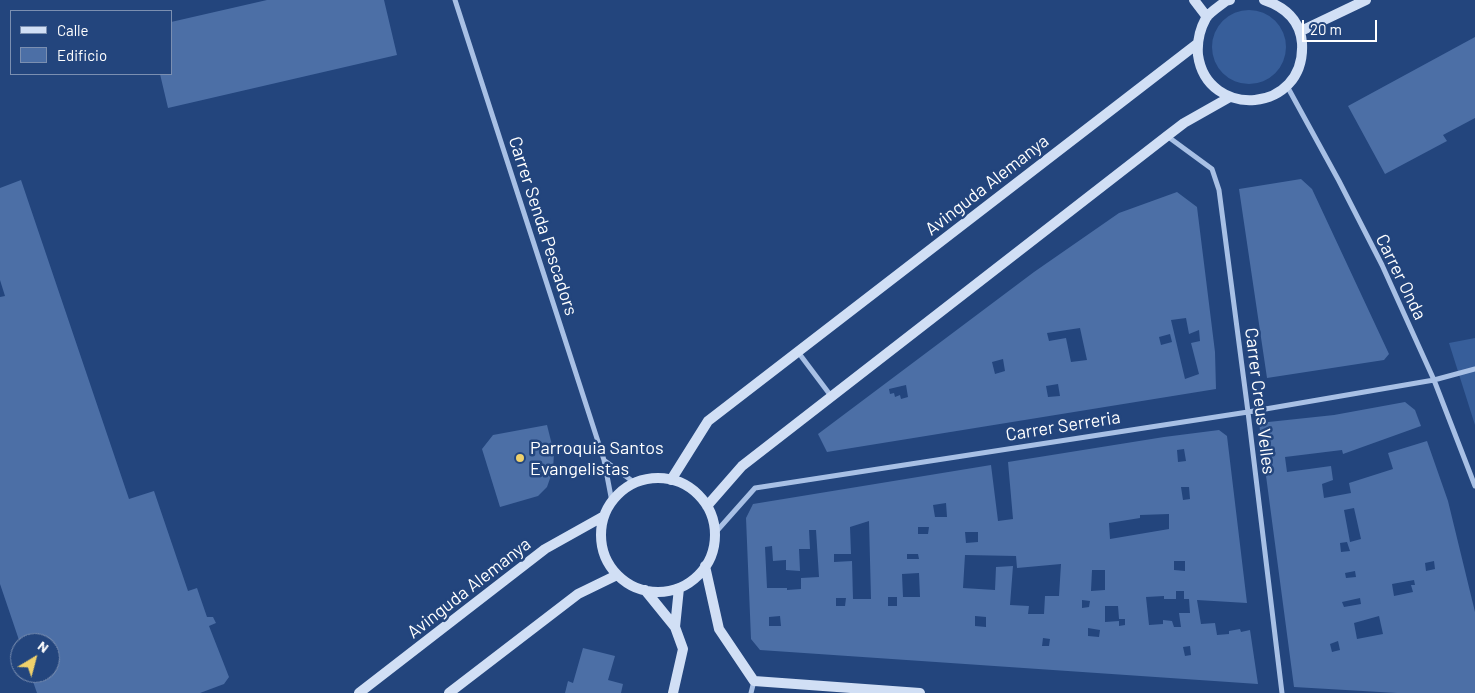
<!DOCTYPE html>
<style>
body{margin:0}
#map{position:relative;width:1475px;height:693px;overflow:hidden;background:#23457d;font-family:Barlow,sans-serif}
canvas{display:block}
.legend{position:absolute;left:10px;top:10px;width:162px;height:65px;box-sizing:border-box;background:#23457d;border:1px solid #7b8fb1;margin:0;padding:6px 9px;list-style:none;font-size:15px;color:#fff}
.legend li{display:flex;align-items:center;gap:10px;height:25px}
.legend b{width:25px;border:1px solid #7b8fb1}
.north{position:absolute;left:10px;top:633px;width:50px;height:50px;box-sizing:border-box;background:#23457d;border:1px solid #7b8fb1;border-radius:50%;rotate:37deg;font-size:14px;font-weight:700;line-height:20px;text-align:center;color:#fff}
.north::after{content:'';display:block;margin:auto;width:18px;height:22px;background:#f0d16b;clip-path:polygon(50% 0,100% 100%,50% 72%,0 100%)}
.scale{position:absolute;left:1302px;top:20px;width:75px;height:22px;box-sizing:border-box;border:2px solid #fff;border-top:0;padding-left:6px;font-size:15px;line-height:18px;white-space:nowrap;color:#fff;-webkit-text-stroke:4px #23457d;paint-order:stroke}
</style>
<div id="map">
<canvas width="1475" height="693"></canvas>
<ul class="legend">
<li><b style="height:6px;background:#d1dff5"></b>Calle</li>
<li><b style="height:14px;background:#4c6fa6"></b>Edificio</li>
</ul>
<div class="north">N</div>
<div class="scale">20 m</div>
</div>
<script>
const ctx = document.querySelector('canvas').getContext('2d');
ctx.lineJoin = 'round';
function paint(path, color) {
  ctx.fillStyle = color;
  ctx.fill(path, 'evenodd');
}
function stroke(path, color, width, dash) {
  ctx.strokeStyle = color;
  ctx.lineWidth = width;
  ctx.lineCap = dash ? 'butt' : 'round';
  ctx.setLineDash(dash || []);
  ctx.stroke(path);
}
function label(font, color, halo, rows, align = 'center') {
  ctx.font = font + ' Barlow,sans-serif';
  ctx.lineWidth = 5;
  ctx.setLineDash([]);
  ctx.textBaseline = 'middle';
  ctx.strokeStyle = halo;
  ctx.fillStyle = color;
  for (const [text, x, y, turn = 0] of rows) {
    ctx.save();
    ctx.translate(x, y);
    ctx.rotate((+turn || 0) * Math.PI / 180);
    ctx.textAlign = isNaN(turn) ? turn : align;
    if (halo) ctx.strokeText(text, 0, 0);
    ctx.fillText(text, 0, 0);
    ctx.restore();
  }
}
paint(new Path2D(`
 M1212 47a37 37 0 1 1 74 0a37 37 0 1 1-74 0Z
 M1475 338V425L1449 343Z`), '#375e9a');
paint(new Path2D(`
 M267 0H384L397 55 168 108 160 74H171V22Z
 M1475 37V118L1443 135 1447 141 1385 174 1348 106Z
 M1301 179 1312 189 1389 354 1384 360 1267 378 1239 189Z
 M21 180 129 499 154 491 188 591 197 588 207 617H213L216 623 209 626 229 677 224 684 200 693H37L30 673H50V643H20L0 584V297L5 296 0 280V188Z
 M1177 192 1197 207 1215 352 1216 389 827 452 818 434 1034 272 1119 213ZM1186 318 1189 334 1199 330 1200 341 1191 343 1199 374 1185 379 1171 320ZM1080 328 1087 360 1071 362 1066 338 1049 341 1047 333ZM1170 334 1172 342 1161 345 1159 337ZM1003 359 1005 371 995 374 992 362ZM1058 384 1060 396 1048 397 1046 386ZM906 385 908 397 901 399 900 395 895 397 894 393 890 394 889 389Z
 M1405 402 1415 410 1421 426 1343 454 1342 450 1285 457 1287 472 1331 466 1333 480 1322 484 1324 498 1351 493 1349 483 1393 469 1388 453 1427 441 1448 501 1475 612V693H1397L1294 687 1259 423 1334 415ZM1354 508 1361 539 1350 542 1344 510ZM1347 542 1350 551 1341 552 1340 543ZM1434 561 1435 569 1426 571 1425 563ZM1355 571 1356 577 1346 578 1345 573ZM1414 580 1415 585H1411L1413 592 1394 596 1392 584ZM1360 598 1361 604 1344 607 1342 602ZM1379 616 1383 634 1357 639 1354 623ZM1338 641 1340 650 1332 652 1330 644Z
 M547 425 554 453 553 470 547 487 538 496 500 507 482 449 493 435Z
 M1219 430 1227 436 1247 603 1197 600 1201 624 1215 623 1217 635 1229 634V631L1240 629 1241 632 1250 630 1258 684 760 650 751 639 746 518 753 504 991 465 998 521 1013 519 1008 462 1164 437ZM1184 449 1186 461 1178 462 1177 450ZM1181 487H1189L1190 499 1183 500ZM946 503 947 517H935L933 505ZM1169 514V529L1110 539 1109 523 1140 518V515ZM869 521 871 599H853L852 561 834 562V554H851L850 527ZM918 527H929L928 534H918ZM809 530H816L819 577 801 578V589L787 590V588H767L765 547 772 546 773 561 786 560V570L800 571 799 549H810ZM965 532H978V542L966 543ZM907 554H918L919 559H907ZM965 555 1016 556 1017 568 1061 564 1059 596H1045L1044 614H1028L1029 606 1010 605 1013 566 996 567 995 590 963 588ZM1174 561H1185V571L1174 570ZM1092 570H1105V590L1091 591ZM919 573 920 597H903L902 574ZM1176 591H1184V599H1189L1190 613H1179L1181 627H1174L1172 621 1163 620V624L1149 625 1146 597 1164 596V599H1176ZM888 597H897V606H888ZM836 598H846L845 606H836ZM1082 600 1090 601 1089 607 1082 608ZM1105 606H1118L1119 619H1125V625L1119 626V621L1105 622ZM780 616 781 626H769V617ZM975 616 986 617V627L975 626ZM1088 628 1100 630 1099 637 1088 636ZM1043 638 1050 639 1049 646H1042ZM1190 646 1191 655 1185 656 1183 647Z
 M583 648 615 656 608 680 623 684 621 693H565L568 681 573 683Z`), '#4c6fa6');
stroke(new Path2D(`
 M455 0 604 460 612 502
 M1287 86 1339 181 1382 265 1434 380 1475 486
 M1167 136 1212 169 1219 190 1248 412 1282 693
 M798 352 831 396
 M605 461 635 483
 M715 533 755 488 1248 412 1434 380 1475 369
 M751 693 754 681`), '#a8c0e5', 5);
stroke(new Path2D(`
 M1194 0 1207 17
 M1230 0 1226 1C1220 6 1210 12 1206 18 1200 29 1197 43 1198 55 1207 120 1306 114 1302 43 1300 20 1285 7 1264 0
 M1301 31 1366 0
 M601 535a57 57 0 1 1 114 0a57 57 0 1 1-114 0Z
 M671 480 708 421 1197 44
 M707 506 742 466 1167 136 1184 123 1230 97
 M705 566 719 629 754 681 920 693
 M645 590 675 627 683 649 673 693
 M675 627 679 588
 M359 693 545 549 604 516
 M449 693 578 594 617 575`), '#d1dff5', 10);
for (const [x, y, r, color] of [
 [520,458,5,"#f0d16b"]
]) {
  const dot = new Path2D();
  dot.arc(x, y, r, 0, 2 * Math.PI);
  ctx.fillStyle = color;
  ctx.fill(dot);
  stroke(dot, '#23457d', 2);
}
label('18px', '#fff', '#23457d', [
 ["Avinguda Alemanya",987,185,-38],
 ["Carrer Senda Pescadors",543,226,72],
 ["Carrer Onda",1401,277,64],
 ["Carrer Creus Velles",1260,401,83],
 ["Carrer Serreria",1063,426,-9],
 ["Avinguda Alemanya",469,588,-38]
]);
label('18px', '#fff', '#23457d', [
 ["Parroquia Santos",530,448],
 ["Evangelistas",530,469]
], 'left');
</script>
